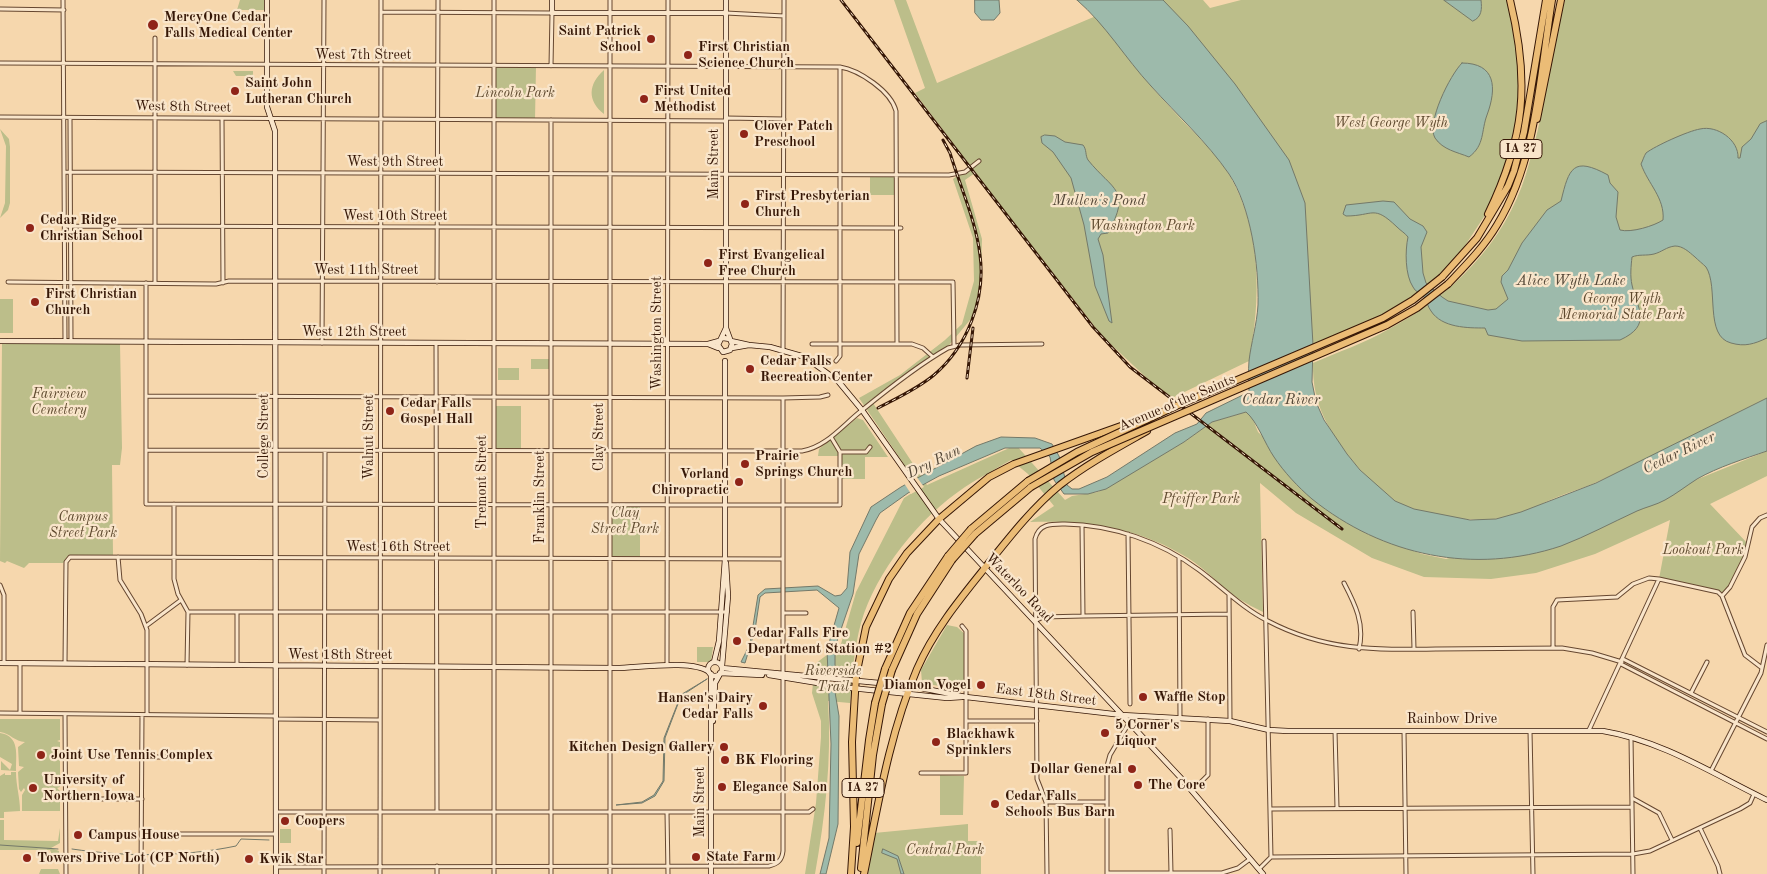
<!DOCTYPE html>
<style>
body{margin:0}
canvas{display:block;background:#f6d7ad}
</style>
<canvas width="1767" height="874"></canvas>
<script>
const ctx = document.querySelector('canvas').getContext('2d');
ctx.lineJoin = 'round';
function paint(path, color) {
  ctx.fillStyle = color;
  ctx.fill(path, 'evenodd');
}
function stroke(path, color, width, dash) {
  ctx.strokeStyle = color;
  ctx.lineWidth = width;
  ctx.lineCap = dash ? 'butt' : 'round';
  ctx.setLineDash(dash || []);
  ctx.stroke(path);
}
function label(font, color, halo, rows, align = 'center') {
  ctx.font = font + ' "Old Standard TT",serif';
  ctx.lineWidth = 4.5;
  ctx.setLineDash([]);
  ctx.textBaseline = 'middle';
  ctx.strokeStyle = halo;
  ctx.fillStyle = color;
  for (const [text, x, y, turn = 0] of rows) {
    ctx.save();
    ctx.translate(x, y);
    ctx.rotate((+turn || 0) * Math.PI / 180);
    ctx.textAlign = isNaN(turn) ? turn : align;
    if (halo) ctx.strokeText(text, 0, 0);
    ctx.fillText(text, 0, 0);
    ctx.restore();
  }
}
paint(new Path2D(`
 M240 0H265V10H237Z
 M894 0H906L937 83 1096 16C1119 47 1142 77 1168 105 1188 128 1215 150 1230 176 1262 232 1261 299 1249 361L1172 398 1151 382 1102 336 975 173 965 180 982 239 981 274 975 314 945 350 871 400 927 485 1016 445 1065 500 1072 496 1098 492 1184 442 1212 422 1246 412 1252 417 1258 432 1365 533 1422 554 1446 559 1698 479 1767 451V476L1710 504 1749 545 1737 573 1725 594 1659 579 1670 520 1595 554 1536 573 1491 579 1424 577 1372 558 1296 513 1260 483 1263 612C1255 608 1247 604 1239 599 1221 587 1207 570 1188 558 1140 528 1086 520 1030 522L1054 506 1028 474 1011 460C996 469 980 477 965 487 920 517 876 571 861 623 854 649 852 676 850 703L828 701C832 759 825 817 815 874H805L816 803 821 737V721L812 693 815 664 841 644 856 592 904 498 920 488 859 398 900 375 945 340 962 324 974 281 973 238 953 179 970 166 915 93 925 88Z
 M1162 0H1203L1210 8 1241 0H1510L1522 63 1515 147 1495 200 1449 270 1400 308 1303 353Z
 M1565 0H1767V398C1711 426 1655 456 1597 482 1584 488 1569 492 1555 498 1536 506 1515 517 1494 519 1469 522 1416 515 1395 501 1381 491 1366 477 1356 465 1330 433 1312 406 1313 363 1338 352 1365 343 1389 329 1451 296 1505 243 1526 174 1544 117 1550 58 1565 0Z
 M493 66H536L535 120H493Z
 M604 70V114C587 101 588 84 604 70Z
 M233 71H253V76H236Z
 M0 129 9 139 10 147V203L8 210 0 218 5 203 6 146Z
 M870 176H895V195H870Z
 M0 299H13V333H0Z
 M2 343H120L122 448 120 465H112L113 555H69L63 563H29L24 568 7 561 5 563 0 561Z
 M531 359H551V369H531Z
 M498 368H519V380H498Z
 M493 406H521V451H493Z
 M857 418 863 420 888 457H865V479H842V456H818L819 449Z
 M610 505H640V559H610Z
 M947 625 957 627 966 635V688L962 690 922 683 921 670Z
 M697 647H713L711 662H697Z
 M0 719H60V740L57 741 60 742V787L57 788 60 791V811H22V795L25 790 24 788 21 792 19 789 18 772 24 767 19 766 18 747 25 742C15 742 10 733 0 732Z
 M0 733C20 736 16 755 16 771L1 770V761L10 770 12 764 0 757Z
 M11 772H16C16 786 20 797 20 811L4 812V818H0V776L5 773V775H11Z
 M940 775 964 776 963 815H940Z
 M0 820H4V840L58 841 60 828V843L51 848 59 851V863L55 862 50 850H0Z
 M968 824V841H981V874H868L874 833Z
 M280 829H291V843H280Z
 M41 869H58L60 874H39Z`), '#bcbe8a');
const water = new Path2D(`
 M975 0H999L1000 13 994 20H981L975 13Z
 M1077 0H1163L1188 26 1235 84 1289 160 1305 203 1313 345 1312 382 1316 402 1324 420 1347 454 1360 470 1395 501 1414 509 1470 520 1496 519 1521 512 1596 483 1767 398V451C1744 459 1718 467 1697 479 1686 486 1676 494 1665 500 1656 505 1646 507 1637 511 1611 523 1587 536 1561 546 1474 575 1383 556 1312 499 1298 487 1284 472 1274 457 1265 444 1257 421 1246 412L1212 422 1184 442 1106 489 1088 494H1064L1054 480 1050 457 1040 448H1005L939 476 908 493 880 513 876 520 859 554 853 594 835 647V692L839 716 838 824 826 874H820L829 838 831 744 827 650 839 608 817 590 765 593 760 597 755 630 745 663 741 662 750 644 758 595 765 589 818 586 835 596 841 595 847 588 850 552 871 507 901 487 976 446 1001 437 1035 438 1052 444 1059 456 1067 485 1072 489H1079L1107 477 1175 433 1197 424 1206 413 1249 392C1249 382 1248 371 1249 361 1251 343 1257 324 1258 305 1259 265 1251 207 1229 174 1207 142 1177 115 1151 86 1125 58 1106 25 1077 0Z
 M1444 0H1481C1482 9 1482 17 1473 21Z
 M1462 63C1496 63 1497 88 1487 115 1481 131 1485 145 1469 157 1457 152 1443 150 1435 138 1426 123 1450 75 1462 63Z
 M1767 121V338C1754 344 1745 347 1731 343 1704 336 1719 287 1706 267 1703 264 1698 260 1695 257 1689 252 1683 246 1675 246 1666 247 1662 252 1654 254 1646 256 1639 254 1632 257 1631 266 1630 276 1632 285 1637 308 1653 325 1620 340L1522 341 1488 335 1485 328C1468 328 1442 328 1431 311 1428 307 1427 302 1424 297 1421 293 1415 292 1413 287 1405 275 1405 251 1408 237 1405 233 1401 231 1397 227 1373 204 1374 216 1346 216L1343 214 1346 205 1383 201 1394 202 1410 219 1423 226 1427 232 1421 247 1423 273 1426 283 1442 297 1448 301 1488 310 1496 309 1508 299 1501 282 1502 276 1508 270 1522 243 1547 210 1561 201C1569 168 1573 156 1608 175L1610 183 1618 192 1616 217 1620 230C1631 233 1654 226 1663 220 1665 198 1648 184 1641 164 1643 160 1644 156 1646 153 1655 146 1688 131 1700 129 1717 125 1739 140 1738 158H1740L1742 147 1751 139 1760 124Z
 M1045 135 1055 136 1065 142 1083 145C1087 150 1085 155 1088 160 1113 191 1132 189 1108 233L1101 234 1098 239 1103 255 1112 323 1109 321 1095 286 1084 225 1071 178 1053 152 1042 143 1041 137Z
 M707 679 681 696 665 738 664 781 655 796 642 803 616 805 642 802 654 795 663 781 664 738 681 695Z
 M883 849 898 856 904 874H901L897 859 882 853Z`);
paint(water, '#9dbaab');
stroke(water, '#747969', 1);
paint(new Path2D(`
 M916 476 924 487 911 494 904 483Z
 M825 671 838 673 837 692 827 690Z`), '#f6d7ad');
stroke(new Path2D(`
 M0 845 58 849
 M72 849C126 857 183 857 236 846L241 839 269 840`), '#747969', 1);
const street = new Path2D(`
 M63 0 65 341
 M0 9 64 10
 M381 12 552 13 551 66
 M726 13 784 16
 M155 38V283
 M0 63 840 67C859 70 891 91 896 111L897 344
 M0 117 726 121
 M70 118 71 341
 M726 118 784 119
 M222 119 223 283
 M551 120V874
 M64 172 949 175 965 172 979 161
 M65 226 901 228
 M8 282 216 284 229 281 953 282 954 346
 M437 282 438 0
 M146 283V504L840 505V452L831 437
 M322 343 324 0
 M436 343 437 812
 M812 344H912L923 348 933 357
 M783 349 784 0
 M836 361 840 356V67
 M146 396 783 398 820 397 828 395
 M146 450 802 451C826 447 842 426 861 411 888 389 918 365 948 348L960 345 1042 344
 M840 452H866L870 447
 M174 504V579L178 594 188 612H727
 M1082 525 1083 616
 M1128 534 1130 704
 M1264 541 1271 857
 M118 557 120 580 141 614 147 630V714
 M1179 557 1180 718
 M1344 583C1355 604 1365 624 1359 649
 M0 585 4 595V663
 M1229 595 1230 721
 M1722 596 1745 655 1762 668
 M1413 612 1414 649
 M237 613V665
 M783 613H806
 M1035 621 1043 617 1083 616 1229 614
 M146 626 181 600
 M1553 648V607L1557 600 1617 597 1633 584 1649 578 1659 579
 M1623 659 1767 732
 M65 663 66 562 70 557 783 559
 M20 664V713
 M1621 664 1767 739
 M187 665 188 612
 M667 665 668 0
 M1691 693 1707 662
 M0 713 276 716
 M65 714 66 874
 M276 719 380 720
 M966 721H1037
 M1589 730 1659 579 1718 592 1722 596 1730 587 1745 557 1752 527 1760 518 1767 515
 M1335 731 1337 808
 M1404 731 1406 874
 M1530 731 1533 874
 M1631 737 1633 874
 M142 757H187
 M1711 771 1761 673 1767 645
 M921 773H966V631L962 626
 M1192 791 1208 775V719
 M1632 798 1659 813 1672 840
 M66 799H142
 M1046 802H1107
 M1270 809 1632 807
 M276 812H809L813 809
 M667 812 668 874
 M1700 828 1718 866 1720 874
 M1170 830 1171 873
 M142 834H276
 M276 867 769 866C778 864 782 860 783 851V398
 M1259 869 1271 857 1633 854 1650 851 1740 809 1750 803 1754 794
 M1107 873H1222L1238 868 1250 859
 M141 874 142 715
 M324 874 325 451
 M380 874 381 0
 M437 874V866
 M494 874V0
 M610 874V0
 M1047 874 1046 802 1037 779 1035 539C1039 523 1052 524 1065 524 1113 525 1160 541 1199 570 1222 587 1242 608 1268 621 1325 651 1375 650 1437 649 1479 649 1520 648 1562 648L1592 653 1622 662
 M1107 874V766L1110 755 1129 723`);
const secondary = new Path2D(`
 M267 0V107L275 131 276 874
 M552 0V13H726
 M726 328V0
 M723 338 730 339 732 344 730 350 723 352 718 345 726 328 730 339
 M0 341 708 344
 M731 341 749 345 732 348
 M749 345 770 347 805 357 838 381 862 410 939 519 1180 777 1263 874
 M718 348 708 344 719 341
 M714 662 719 641 725 559V361
 M708 669a7 7 0 1 1 14 0a7 7 0 1 1-14 0Z
 M0 663 616 668C638 668 692 659 709 672
 M722 666 728 596 726 563
 M722 668 911 686 966 697 1122 715 1230 721 1269 730 1288 731H1603C1663 741 1713 774 1767 800
 M720 673 762 675
 M711 674V874
 M769 675 842 687 947 698 962 697
 M713 721 715 683 720 674`);
const highway = new Path2D(`
 M1537 119 1561 0
 M1488 214C1525 138 1530 82 1510 0
 M1442 277 1477 238 1508 186 1514 171 1524 132 1546 0
 M1448 284C1466 265 1484 247 1497 225 1537 160 1540 74 1552 0
 M971 529 1028 481
 M975 534 1031 487
 M885 669 910 613 948 556
 M892 670 917 614 952 560
 M857 843 869 740 875 703
 M861 868 873 755 882 704
 M851 874 854 827 852 742 856 676 866 627 889 579 907 553 939 519 989 477 1014 464 1149 416
 M864 874C878 805 889 735 917 669 933 632 959 600 984 569 1008 539 1031 509 1060 485 1087 464 1117 448 1147 431`);
stroke(street, '#664730', 5);
stroke(secondary, '#361706', 6);
stroke(highway, '#361706', 8);
stroke(street, '#f9e5ca', 3);
stroke(secondary, '#f9e5ca', 4.5);
stroke(highway, '#ebbc76', 6);
const rail = new Path2D(`
 M841 0 1093 327 1130 367 1342 529
 M967 378 973 328
 M878 408C897 398 917 389 934 375 967 347 986 299 980 255 976 221 960 186 950 153L943 140`);
stroke(rail, '#361706', 3);
stroke(rail, '#f9e5ca', 1, [4]);
const highwayBridge = new Path2D(`
 M1028 481 1077 452 1176 406 1383 318 1413 300 1442 277
 M1031 487 1092 452 1387 325 1417 308 1448 284
 M948 556 971 529
 M952 560 975 534
 M875 703 885 669
 M882 704 892 670`);
stroke(highwayBridge, '#361706', 8, []);
stroke(highwayBridge, '#ebbc76', 6);
for (const [x, y, r, color] of [
 [153,25,6,"#8f2418"],
 [651,39,5,"#8f2418"],
 [688,55,5,"#8f2418"],
 [235,91,5,"#8f2418"],
 [644,99,5,"#8f2418"],
 [744,134,5,"#8f2418"],
 [745,204,5,"#8f2418"],
 [30,228,5,"#8f2418"],
 [708,263,5,"#8f2418"],
 [35,302,5,"#8f2418"],
 [750,369,5,"#8f2418"],
 [390,411,5,"#8f2418"],
 [745,464,5,"#8f2418"],
 [739,482,5,"#8f2418"],
 [737,641,5,"#8f2418"],
 [981,685,5,"#8f2418"],
 [1143,697,5,"#8f2418"],
 [763,706,5,"#8f2418"],
 [1105,733,5,"#8f2418"],
 [936,742,5,"#8f2418"],
 [724,747,5,"#8f2418"],
 [41,755,5,"#8f2418"],
 [725,760,5,"#8f2418"],
 [1132,769,5,"#8f2418"],
 [1138,785,5,"#8f2418"],
 [722,787,5,"#8f2418"],
 [33,788,5,"#8f2418"],
 [995,804,5,"#8f2418"],
 [285,821,5,"#8f2418"],
 [78,835,5,"#8f2418"],
 [696,857,5,"#8f2418"],
 [27,858,5,"#8f2418"],
 [249,859,5,"#8f2418"]
]) {
  const dot = new Path2D();
  dot.arc(x, y, r, 0, 2 * Math.PI);
  ctx.fillStyle = color;
  ctx.fill(dot);
  stroke(dot, '#f9e5ca', 2);
}
for (const [x, y, w] of [
 [1521,149,42],
 [863,788,42]
]) {
  const box = new Path2D();
  box.roundRect(x - w / 2, y - 9.5, w, 19, 4);
  ctx.fillStyle = '#f9e5ca';
  ctx.fill(box);
  stroke(box, '#361706', 1);
}
label('bold 12px', '#361706', null, [
 ["IA 27",1521,149],
 ["IA 27",863,788]
]);
label('bold 14px', '#361706', '#f9e5ca', [
 ["MercyOne Cedar",164,17],
 ["Falls Medical Center",164,33],
 ["Saint Patrick",641,31,"right"],
 ["School",641,47,"right"],
 ["First Christian",698,47],
 ["Science Church",698,63],
 ["Saint John",245,83],
 ["Lutheran Church",245,99],
 ["First United",654,91],
 ["Methodist",654,107],
 ["Clover Patch",754,126],
 ["Preschool",754,142],
 ["First Presbyterian",755,196],
 ["Church",755,212],
 ["Cedar Ridge",40,220],
 ["Christian School",40,236],
 ["First Evangelical",718,255],
 ["Free Church",718,271],
 ["First Christian",45,294],
 ["Church",45,310],
 ["Cedar Falls",760,361],
 ["Recreation Center",760,377],
 ["Cedar Falls",400,403],
 ["Gospel Hall",400,419],
 ["Prairie",755,456],
 ["Springs Church",755,472],
 ["Vorland",729,474,"right"],
 ["Chiropractic",729,490,"right"],
 ["Cedar Falls Fire",747,633],
 ["Department Station #2",747,649],
 ["Diamon Vogel",971,685,"right"],
 ["Waffle Stop",1153,697],
 ["Hansen's Dairy",753,698,"right"],
 ["Cedar Falls",753,714,"right"],
 ["5 Corner's",1115,725],
 ["Liquor",1115,741],
 ["Blackhawk",946,734],
 ["Sprinklers",946,750],
 ["Kitchen Design Gallery",714,747,"right"],
 ["Joint Use Tennis Complex",51,755],
 ["BK Flooring",735,760],
 ["Dollar General",1122,769,"right"],
 ["University of",43,780],
 ["Northern Iowa",43,796],
 ["The Core",1148,785],
 ["Elegance Salon",732,787],
 ["Cedar Falls",1005,796],
 ["Schools Bus Barn",1005,812],
 ["Coopers",295,821],
 ["Campus House",88,835],
 ["State Farm",706,857],
 ["Towers Drive Lot (CP North)",37,858],
 ["Kwik Star",259,859]
], 'left');
label('14px', '#361706', '#f9e5ca', [
 ["West 7th Street",363,55],
 ["West 8th Street",183,107,1],
 ["West 9th Street",395,162],
 ["Main Street",714,164,-90],
 ["West 10th Street",395,216],
 ["West 11th Street",366,270],
 ["West 12th Street",354,332],
 ["Washington Street",657,333,-90],
 ["Avenue of the Saints",1177,403,-23],
 ["College Street",264,436,-90],
 ["Walnut Street",369,437,-90],
 ["Clay Street",599,437,-90],
 ["Tremont Street",482,482,-90],
 ["Franklin Street",540,497,-90],
 ["West 16th Street",398,547],
 ["Waterloo Road",1019,588,46],
 ["West 18th Street",340,655],
 ["East 18th Street",1046,695,7],
 ["Rainbow Drive",1452,719],
 ["Main Street",700,802,-90]
]);
label('italic 14px', '#5e492e', '#f9e5ca', [
 ["Lincoln Park",515,93],
 ["West George Wyth",1391,123],
 ["Washington Park",1142,226],
 ["George Wyth",1622,299],
 ["Memorial State Park",1622,315],
 ["Fairview",59,394],
 ["Cemetery",59,410],
 ["Pfeiffer Park",1201,499],
 ["Clay",625,513],
 ["Street Park",625,529],
 ["Campus",83,517],
 ["Street Park",83,533],
 ["Lookout Park",1703,550],
 ["Riverside",833,671],
 ["Trail",833,687],
 ["Central Park",945,850]
]);
label('italic 15px', '#554838', '#f9e5ca', [
 ["Mullen's Pond",1099,201],
 ["Alice Wyth Lake",1571,281],
 ["Cedar River",1281,400],
 ["Cedar River",1679,453,-26],
 ["Dry Run",934,462,-26]
]);
</script>
